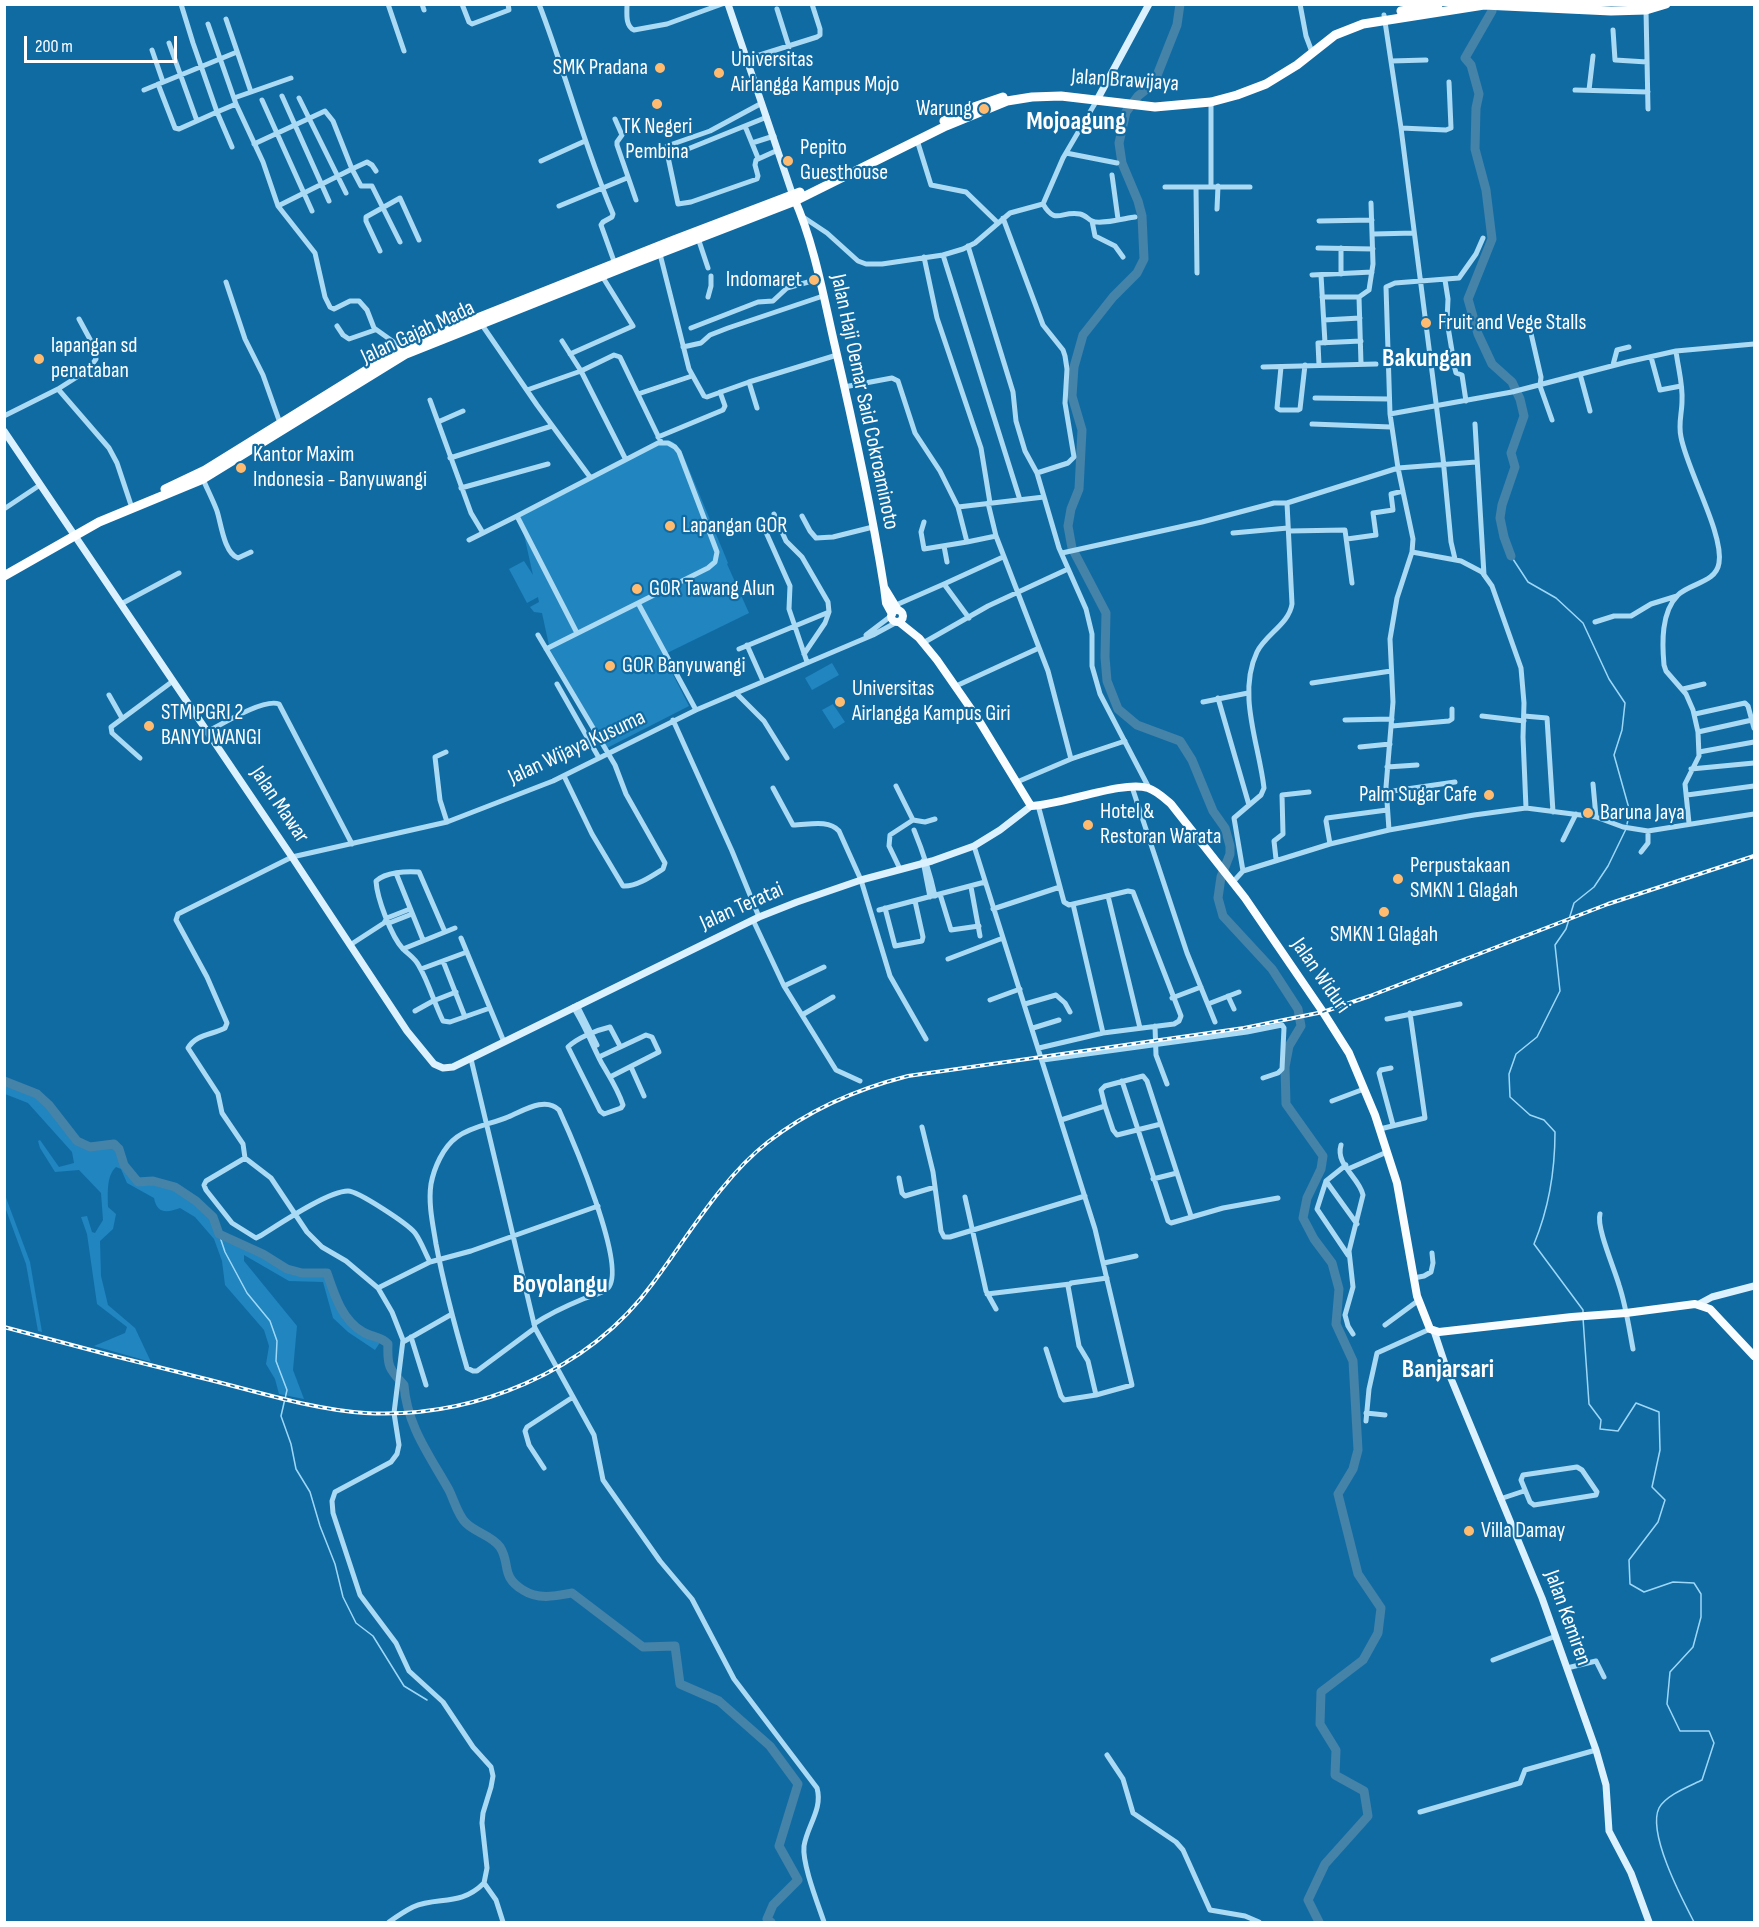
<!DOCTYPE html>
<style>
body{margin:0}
#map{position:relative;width:1759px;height:1927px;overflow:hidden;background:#116ba3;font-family:"Sofia Sans Condensed",sans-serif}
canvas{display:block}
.frame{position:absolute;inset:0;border:6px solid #fff;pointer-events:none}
.scale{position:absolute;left:24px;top:36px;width:153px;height:27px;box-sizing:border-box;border:3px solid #fff;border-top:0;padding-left:8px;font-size:18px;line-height:21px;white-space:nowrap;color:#fff;-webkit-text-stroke:4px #116ba3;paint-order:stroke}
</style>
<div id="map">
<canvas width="1759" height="1927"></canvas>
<div class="frame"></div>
<div class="scale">200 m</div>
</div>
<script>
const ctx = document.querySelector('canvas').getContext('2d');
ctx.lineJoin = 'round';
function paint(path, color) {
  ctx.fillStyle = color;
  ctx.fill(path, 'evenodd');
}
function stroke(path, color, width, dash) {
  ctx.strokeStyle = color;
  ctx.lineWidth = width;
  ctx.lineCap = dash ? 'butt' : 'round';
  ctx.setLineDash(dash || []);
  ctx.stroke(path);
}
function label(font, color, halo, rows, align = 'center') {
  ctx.font = font + ' "Sofia Sans Condensed",sans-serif';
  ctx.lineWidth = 4.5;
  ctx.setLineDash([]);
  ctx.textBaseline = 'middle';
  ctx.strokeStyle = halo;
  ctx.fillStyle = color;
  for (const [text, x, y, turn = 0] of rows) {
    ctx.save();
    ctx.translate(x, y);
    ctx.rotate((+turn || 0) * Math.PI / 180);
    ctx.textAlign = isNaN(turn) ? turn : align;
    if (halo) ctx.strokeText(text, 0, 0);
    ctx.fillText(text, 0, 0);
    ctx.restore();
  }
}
paint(new Path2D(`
 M670 441 673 442 681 450 728 563 727 564 749 613 663 655 689 706 607 748 550 650 542 613 534 612 530 607 539 602 538 597 527 603 509 569 524 561 533 575 520 517 661 443Z
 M832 663 839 675 812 690 805 678Z
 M833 704 845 722 834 729 822 710Z
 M5 1081 37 1094 49 1105 77 1141 90 1147 114 1144 119 1150 124 1165 138 1182 153 1181 175 1187 196 1201 213 1217 219 1234 263 1254 287 1269 302 1273H327C334 1294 343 1322 365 1333 370 1335 377 1336 383 1338L375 1350 348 1332 333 1318 323 1282 289 1281 244 1255V1261L297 1326 293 1370 304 1399 279 1394 275 1379 266 1364 269 1346 264 1330 225 1285 222 1261 214 1239 195 1217 180 1208C167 1213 157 1214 154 1198L127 1183 121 1169 116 1167C106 1176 108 1194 108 1207L116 1214 113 1229 100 1241 101 1276 108 1305 135 1328 151 1362 94 1346 125 1333 127 1327 97 1304 87 1234 81 1217 87 1216 92 1232 95 1233 103 1220 101 1193 79 1170 55 1172 40 1148 38 1141 40 1140 59 1167 74 1163 72 1152 28 1103 5 1094Z
 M5 1195 30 1262 42 1332 38 1331 26 1264 5 1207Z`), '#2185c0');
stroke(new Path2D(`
 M1511 556 1528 582 1556 598 1583 623 1609 679 1625 703 1622 730 1614 755 1630 812 1627 824
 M219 1234 225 1252 247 1293 270 1321 277 1341 276 1361 287 1390 281 1416 291 1444 296 1469 310 1492 320 1526 335 1564 343 1597 356 1623 373 1636 404 1686 427 1700
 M1583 1313V1310L1534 1244C1549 1208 1555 1171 1555 1132L1544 1120 1530 1115 1510 1097 1509 1074 1516 1054 1537 1037 1560 991 1555 945 1566 929 1574 903 1594 887 1608 866 1626 829
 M1583 1318 1589 1404 1601 1420 1600 1429 1618 1431 1636 1403 1659 1412 1660 1450 1652 1487 1665 1500 1658 1522 1629 1560 1630 1584 1644 1592 1673 1582 1694 1583 1701 1594V1617L1693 1647 1670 1672 1667 1704 1680 1731H1709L1714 1743 1702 1780C1690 1786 1666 1795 1659 1808 1647 1833 1682 1899 1694 1922`), '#9dd8f9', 1.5);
stroke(new Path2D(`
 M1180 4 1177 25 1154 83 1138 96 1126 112 1119 143 1122 163 1138 201 1142 216 1144 259 1137 273 1113 297 1083 335 1074 367 1072 396 1082 430 1079 489 1071 509 1068 526 1072 548 1106 613 1105 657 1107 681 1118 709 1137 725 1180 741 1192 760 1213 811 1225 828 1230 846V854L1221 877 1218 898 1223 916 1272 969 1298 1009 1301 1026 1289 1046 1285 1067 1286 1104 1323 1156 1321 1169 1307 1198 1303 1218 1314 1239 1332 1263 1339 1289 1336 1324 1353 1361 1358 1450 1353 1469 1338 1494 1358 1574 1381 1608 1378 1633 1363 1660 1321 1692 1320 1724 1336 1750 1335 1775 1364 1791 1368 1816 1325 1864 1308 1900 1319 1922
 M1492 4V11L1465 58 1471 65 1479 94 1476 108 1475 149 1486 190 1492 239 1468 299 1478 334 1492 364 1512 382 1520 399 1524 416 1511 453 1515 467 1502 505 1500 518 1504 537 1511 556
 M4 1081 37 1094 49 1105 77 1141 90 1147 114 1144 119 1149 124 1165 138 1182 153 1181 175 1187 196 1201 213 1217 219 1234 263 1254 287 1269 302 1273H327C334 1294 342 1320 363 1332 373 1338 381 1336 388 1344 387 1366 389 1369 404 1385 407 1426 430 1456 449 1490 454 1500 458 1516 466 1523 476 1533 491 1535 500 1547 511 1564 500 1576 523 1590 538 1600 556 1596 572 1593L643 1647 675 1646 680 1684 719 1701 770 1746 798 1784 779 1846 798 1880 773 1905 767 1919 771 1922`), '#4583a9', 9);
stroke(new Path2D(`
 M181 4 193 43 217 112 236 104 263 162 278 206 315 253 325 297 330 307 334 309 350 301H359L367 310 374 328 402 348
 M388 4 404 51
 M422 4 424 10
 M462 4 469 22 472 24 509 10 508 4
 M539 4C566 74 584 146 613 214L612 217 603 222 601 225 615 264
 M627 4C627 13 625 26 634 30L667 24 722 4
 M1300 4 1306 36 1312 52
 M777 9 789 47
 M1646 10 1648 109
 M1384 15 1401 128 1443 458 1451 542 1455 559
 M226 19 251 92
 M208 24 236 104
 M1613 30 1615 60 1647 62
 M169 43 197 121
 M152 50 163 82
 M747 59 817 37 820 35V29L812 4
 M1391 61 1426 60
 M158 84 175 128 179 129 217 112 232 147
 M144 90 237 52
 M1575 90 1648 92
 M1589 90 1593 56
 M282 96 329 201
 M234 98 291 78
 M299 98 346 193
 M262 100 312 211
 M1211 102V186
 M767 117 668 157 678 204 691 202 757 179 758 176 755 165 756 160 778 150
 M615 119 622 135 617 142V145L636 200
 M745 126 758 158
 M1401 128 1446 130 1451 128 1449 82
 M917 140 931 185 966 192 998 223
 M752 143 774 136
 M254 144 325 111 333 121 352 169 367 162 372 165 376 171
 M667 146 710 131 762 103
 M1066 153 1117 163
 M541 161 585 141
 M1112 175 1118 219
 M1165 187H1196
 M1043 204C1056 226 1061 210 1080 214 1085 215 1088 219 1092 221 1100 225 1126 218 1135 217
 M278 206 352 169 361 186H372L400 242
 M559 206 627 178
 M1217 209 1218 186
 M803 217 827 233 858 261 866 264H882L943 255 963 249 975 243 1010 213 1043 204 1063 158 1097 100
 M1003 218 1043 325 1063 350 1065 356 1067 369 1065 403 1074 457 1068 463 1037 473
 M1092 221 1095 236 1115 246 1123 257
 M1319 221 1372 220
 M1374 234 1414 233
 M698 238 708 268
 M968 246 1013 392 1016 421 1025 451 1037 473 1059 548 1086 609 1092 634V666L1100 694 1149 788
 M1318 248 1373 249
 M1341 248V274
 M380 251 366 221V217L400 198 419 240
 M660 254 689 369 704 396 707 397 749 382 837 355
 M943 255 1020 500
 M924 257 937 318 981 448 990 503
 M1197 273 1196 187H1250
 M1312 275 1372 272
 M1321 275 1325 343
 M1445 280 1448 299 1447 321 1455 369 1456 373 1462 375 1466 401
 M226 282 245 339 263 375 280 423
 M708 297 711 286V276
 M1322 297H1359L1369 290 1373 264 1371 203
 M1359 297 1361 364
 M1324 320 1360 318
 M480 322 537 405 590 477
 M337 326 343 335 349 339 375 330
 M691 328 758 302 773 301 787 288 819 279
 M1530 329 1541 377 1540 386 1552 420
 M562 341 581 371 614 355 620 357 661 442
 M683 347 701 343 710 335 728 328 823 296
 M1676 351C1678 368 1683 384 1682 401 1682 413 1678 424 1681 437 1687 470 1724 534 1719 563 1716 583 1690 583 1678 595 1661 612 1662 643 1664 665L1666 671 1686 694 1693 710 1698 732 1699 756 1685 784 1689 823
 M570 354 633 326 602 276
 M1651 357 1660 390 1681 386
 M1319 365 1318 343 1361 341
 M1613 365 1617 350 1629 347
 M1263 367 1376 364
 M1281 367 1277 408 1280 410H1298L1300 409 1305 365
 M1580 374 1590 411
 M749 382 757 408
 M844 387 892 378 898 381 915 433 940 471 958 507 1044 497
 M58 389 88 370 96 359 92 343 79 319
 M527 390 581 371 625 458
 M638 394 692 376
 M1315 398 1389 399
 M430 400 471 513 483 533
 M1390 414 1512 392 1627 362 1676 351 1754 344
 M4 416 58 389 109 448 117 463 132 508
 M438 422 463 411
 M1312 424 1391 427
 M1475 424 1484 575
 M658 437 723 410 725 406 720 392
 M450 458 552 426
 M203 479C207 489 213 500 217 511 221 523 224 553 238 558L251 552
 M461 488 548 464
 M988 503 996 536
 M958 507 967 542 996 536 1048 671 1071 759
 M4 509 40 485
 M802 516 810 531 816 538 833 537 873 527
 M924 522 921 532 924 549 967 542
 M765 530 790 586 789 609 807 662
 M1289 531 1345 530 1352 583
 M1233 533 1288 528
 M1347 539 1376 535 1373 513 1393 510 1391 494 1403 491
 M469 540 517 516
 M944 546 947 562
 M1412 552 1461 561 1482 572 1492 586 1521 668 1524 703 1523 737 1526 808
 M1062 553 1202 522 1274 503H1287
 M944 584 1003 557
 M638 603 696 710
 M121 604 179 573
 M896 605 944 584 969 618
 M1595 622 1614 616H1631L1651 604 1677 596
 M538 635 615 765 626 794 665 863 663 869C652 876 636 887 623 886L592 834 564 776
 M866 635 891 616
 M923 643 988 606 1068 569
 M747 645 763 681
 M546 649 708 568 715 562 717 552 679 452 675 447 668 443H658L517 516 577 633
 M739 649 829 612 828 602 802 557 786 541 774 514
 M804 654 825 623 829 612
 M1312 683 1391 671
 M557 684 599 758
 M956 686 1039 648
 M1683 689 1704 684
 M736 693 764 721 787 758
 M109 695 122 718
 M1218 698 1249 805
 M1203 702 1248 693
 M1695 714 1745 703 1748 706 1754 728
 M1482 716 1524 721
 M1524 716 1547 718 1553 812
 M673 720 732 851 759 917
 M1345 720 1392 719
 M1392 726 1449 721 1452 719V709
 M207 732C222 724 264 698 279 704L352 844
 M1698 732 1752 720
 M1360 747 1390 744
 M446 752 435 757 440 800 447 822
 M1699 752 1754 742
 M140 758 112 733 111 727 173 681
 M1387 767 1417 765
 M1691 769 1754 763
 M1017 782 1071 759 1125 741
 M1593 784 1596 817
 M896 786 913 820
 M1132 787 1187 953 1215 1022
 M773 788 793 825C808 825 828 819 839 831L861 880 890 976 926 1039
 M1386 792 1455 782
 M1687 795 1754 786
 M1038 805 1064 902 1069 905 1128 891 1133 892 1181 1016 1179 1021 1174 1024 1103 1033 1039 1048
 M914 830C923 852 930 873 935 896
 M1389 830 1386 787 1393 702 1390 639 1397 598 1412 552 1413 539 1398 468 1390 414 1386 287 1395 283 1459 278 1476 254 1483 238
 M1563 840 1576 814
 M1330 844 1326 821 1327 818 1387 810
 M974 846 1095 1229 1132 1385 1096 1395 1064 1400 1061 1396 1046 1349
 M1641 852 1648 843V831
 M1276 859 1274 841 1283 834 1282 795 1309 792
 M923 861 930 897
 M900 869 889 846 890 835 913 820 925 822 935 819
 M1243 871 1234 818 1261 795 1264 788C1259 744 1237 694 1257 652 1266 634 1289 624 1292 604L1287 503 1398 468 1476 462
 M396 873 423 940
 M1233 882 1243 871 1330 844 1389 830 1474 815 1526 808 1596 817 1623 827 1648 831 1754 814
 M971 887 980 936
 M940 894 951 930 979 926
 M1108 896 1140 1028
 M1073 904 1103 1033
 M885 908 895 946 922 941 923 937 915 901
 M993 909 1060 887
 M879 910 985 882
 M753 920 784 986 836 1070 860 1081
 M389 923 412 914
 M445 932 419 872C406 871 386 872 376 881 377 898 391 936 403 949 409 955 415 958 419 966 429 983 434 1003 443 1021L450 1022 490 1008
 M461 938 504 1042
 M350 945 384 923 387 918 410 909
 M403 949 455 928
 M948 959 1003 938
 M443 961 465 1017
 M421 969 467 952
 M784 986 824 967
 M1228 996 1234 1009
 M1172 998 1201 987
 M990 1000 1020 989
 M1025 1004 1056 995 1065 1003 1070 1012
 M1208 1004 1239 992
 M577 1005 597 1045
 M573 1007C584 1024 592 1044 601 1062 609 1076 618 1089 623 1105L621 1108 604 1114 600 1111 568 1047C577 1038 597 1030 610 1027L620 1046
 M415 1011 433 1001 456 992
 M802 1015 833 997
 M1387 1019 1460 1004
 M1155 1026 1156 1055 1167 1084
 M1033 1028 1059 1020
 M599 1057 646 1035 652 1037 659 1052 610 1077
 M471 1059 535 1328 594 1435 603 1480 660 1561 692 1599 734 1679 817 1788C823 1809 807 1826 804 1846 802 1864 818 1904 824 1922
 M1043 1060 1247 1032 1282 1025 1284 1028 1282 1069 1278 1073 1263 1078
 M631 1067 644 1096
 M1391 1068 1381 1070 1379 1073 1393 1125
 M1122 1081 1168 1221 1171 1223 1223 1208 1278 1198
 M1332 1101 1364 1089
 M1105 1106 1113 1130 1117 1135 1161 1124
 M1061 1120 1105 1106 1101 1090 1105 1086 1143 1076 1147 1081 1191 1216
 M922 1127 933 1172 941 1231 944 1237H950L1085 1196
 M1380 1129 1425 1118 1410 1013
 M1341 1145C1335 1165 1359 1177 1363 1195L1349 1251 1353 1287 1345 1315 1348 1326 1353 1334
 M245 1158 243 1144 222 1113 218 1094 188 1048C196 1034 212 1035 225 1028L227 1023 207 977 176 920 178 914 292 857 447 822 553 781 696 710 873 635 897 622
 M1346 1165 1326 1181 1317 1209 1348 1255
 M1348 1169 1387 1152
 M899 1178 902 1193 905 1196 935 1187
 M1153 1179 1177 1173
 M1326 1181 1357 1224
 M965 1197 986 1291 996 1309
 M1600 1214C1596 1227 1615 1270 1619 1285 1626 1306 1629 1328 1633 1349
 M1104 1263 1136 1256
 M1414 1278 1424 1276 1431 1272 1433 1263 1432 1253
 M378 1288 346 1261 322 1247 307 1232 271 1178 245 1158 206 1181 204 1185 206 1190 232 1223 256 1238 260 1236C278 1225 328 1191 348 1191 358 1191 408 1224 415 1233 421 1241 425 1253 430 1262
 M987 1294 1070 1284
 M534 1324C549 1314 566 1306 583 1299 590 1296 603 1294 608 1288 628 1267 571 1136 559 1110 545 1096 523 1111 508 1117 492 1124 472 1126 457 1137 443 1147 434 1168 431 1184 428 1204 433 1225 436 1244 444 1286 455 1327 467 1368L473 1371H477L535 1328
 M1385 1325 1419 1300
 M411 1337 426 1385
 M403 1342 452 1314
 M1096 1395 1088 1361 1079 1346 1068 1286 1071 1283 1107 1278
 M1366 1413 1385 1415
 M1366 1421 1369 1389 1377 1353 1430 1329
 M1577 1467 1582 1470 1597 1492 1596 1495 1534 1505 1530 1502 1521 1480 1523 1475Z
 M544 1468 529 1445 525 1431 527 1427 573 1397
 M1500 1499 1524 1491
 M1493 1660 1556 1636
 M1567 1668 1596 1661 1604 1677
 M1107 1755 1123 1779 1133 1813 1176 1842 1183 1850 1210 1910 1245 1916 1259 1922
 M1420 1812 1520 1783 1525 1770 1596 1750
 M484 1883 496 1900 503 1922
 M389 1922C396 1917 405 1911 413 1907 438 1896 460 1907 484 1883L487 1868 482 1823 483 1813 491 1787 493 1776 491 1767 473 1747 443 1702 409 1671 396 1643 360 1595 333 1513 332 1501 335 1492 391 1462 397 1454 399 1445 394 1413 403 1340 392 1312 378 1288 430 1262 471 1251 598 1206`), '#abdaf5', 5);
stroke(new Path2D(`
 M728 4 793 196
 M1097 100 1149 4
 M4 431 292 857 407 1031 434 1064 443 1068 453 1067 759 917 797 902 861 880 932 861 974 846 1000 830 1031 806
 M1699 1304 1712 1297 1754 1286
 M1434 1331 1445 1364 1542 1598 1596 1750 1606 1785 1609 1831 1631 1873 1649 1922`), '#dcf1fe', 7);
stroke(new Path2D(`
 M794 198C814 243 823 294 834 342 853 423 871 505 884 587L898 610
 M884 587 886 603 892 614
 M891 616a6 6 0 1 1 12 0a6 6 0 1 1-12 0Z
 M899 622 919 638 937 660 978 719 1031 806C1062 805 1123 780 1148 788 1157 791 1164 798 1171 804L1245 898 1323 1012 1349 1053 1375 1115 1397 1183 1417 1296 1430 1329 1439 1332 1572 1317 1626 1313 1695 1304 1710 1309 1754 1356`), '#fafdff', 8);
stroke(new Path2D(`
 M1401 11 1438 5
 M944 121 968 109 1003 97
 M165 489 205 470 402 348 674 240 800 192
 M4 576 99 522 203 479 406 354 632 264 795 201 946 126 1007 101 1032 97 1061 96 1155 107 1211 102 1237 95 1266 84 1297 65 1335 35 1363 24 1484 5 1611 11 1646 10 1666 4`), '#fff', 9);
const rail = new Path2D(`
 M4 1327C70 1345 136 1362 202 1378 255 1391 310 1409 365 1413 473 1419 588 1372 653 1283 688 1236 722 1178 768 1142 810 1109 857 1089 908 1076L1244 1028 1323 1012 1370 996 1608 904 1754 856`);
stroke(rail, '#fff', 4);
stroke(rail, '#116ba3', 1.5, [4.5]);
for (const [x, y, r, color] of [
 [660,68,6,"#ffbb70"],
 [719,73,6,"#ffbb70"],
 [657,104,6,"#ffbb70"],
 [984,109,6,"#ffbb70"],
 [788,161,6,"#ffbb70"],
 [814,280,6,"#ffbb70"],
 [1426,323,6,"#ffbb70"],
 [39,359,6,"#ffbb70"],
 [241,468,6,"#ffbb70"],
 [670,526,6,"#ffbb70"],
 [637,589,6,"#ffbb70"],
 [610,666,6,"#ffbb70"],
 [840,702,6,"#ffbb70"],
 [149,726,6,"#ffbb70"],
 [1489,795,6,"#ffbb70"],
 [1588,813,6,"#ffbb70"],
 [1088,825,6,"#ffbb70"],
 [1398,879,6,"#ffbb70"],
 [1384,912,6,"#ffbb70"],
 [1469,1531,6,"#ffbb70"]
]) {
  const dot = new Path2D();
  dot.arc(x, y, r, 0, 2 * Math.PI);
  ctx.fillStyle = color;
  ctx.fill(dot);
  stroke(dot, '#116ba3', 2);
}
label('22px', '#fff', '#116ba3', [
 ["Universitas",731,60],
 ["Airlangga Kampus Mojo",731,85],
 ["SMK Pradana",648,68,"right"],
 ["Warung",972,109,"right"],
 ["TK Negeri",657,127,"center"],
 ["Pembina",657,152,"center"],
 ["Pepito",800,148],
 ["Guesthouse",800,173],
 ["Indomaret",802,280,"right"],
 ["Fruit and Vege Stalls",1438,323],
 ["lapangan sd",51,346],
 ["penataban",51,371],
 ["Kantor Maxim",253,455],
 ["Indonesia - Banyuwangi",253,480],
 ["Lapangan GOR",682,526],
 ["GOR Tawang Alun",649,589],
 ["GOR Banyuwangi",622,666],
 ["Universitas",852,689],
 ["Airlangga Kampus Giri",852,714],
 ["STM PGRI 2",161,713],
 ["BANYUWANGI",161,738],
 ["Palm Sugar Cafe",1477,795,"right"],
 ["Hotel &",1100,812],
 ["Restoran Warata",1100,837],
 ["Baruna Jaya",1600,813],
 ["Perpustakaan",1410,866],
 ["SMKN 1 Glagah",1410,891],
 ["SMKN 1 Glagah",1384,935,"center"],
 ["Villa Damay",1481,1531]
], 'left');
label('22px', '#fff', '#116ba3', [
 ["Jalan Brawijaya",1125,81,4],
 ["Jalan Gajah Mada",418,333,-25],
 ["Jalan Haji Oemar Said Cokroaminoto",864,402,78],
 ["Jalan Wijaya Kusuma",577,748,-25],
 ["Jalan Mawar",279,805,56],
 ["Jalan Teratai",742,907,-24],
 ["Jalan Widuri",1320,976,55],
 ["Jalan Kemiren",1567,1618,70]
]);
label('bold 26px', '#fff', '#116ba3', [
 ["Mojoagung",1076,122],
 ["Bakungan",1427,359],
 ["Boyolangu",560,1285],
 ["Banjarsari",1448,1370]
]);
</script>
